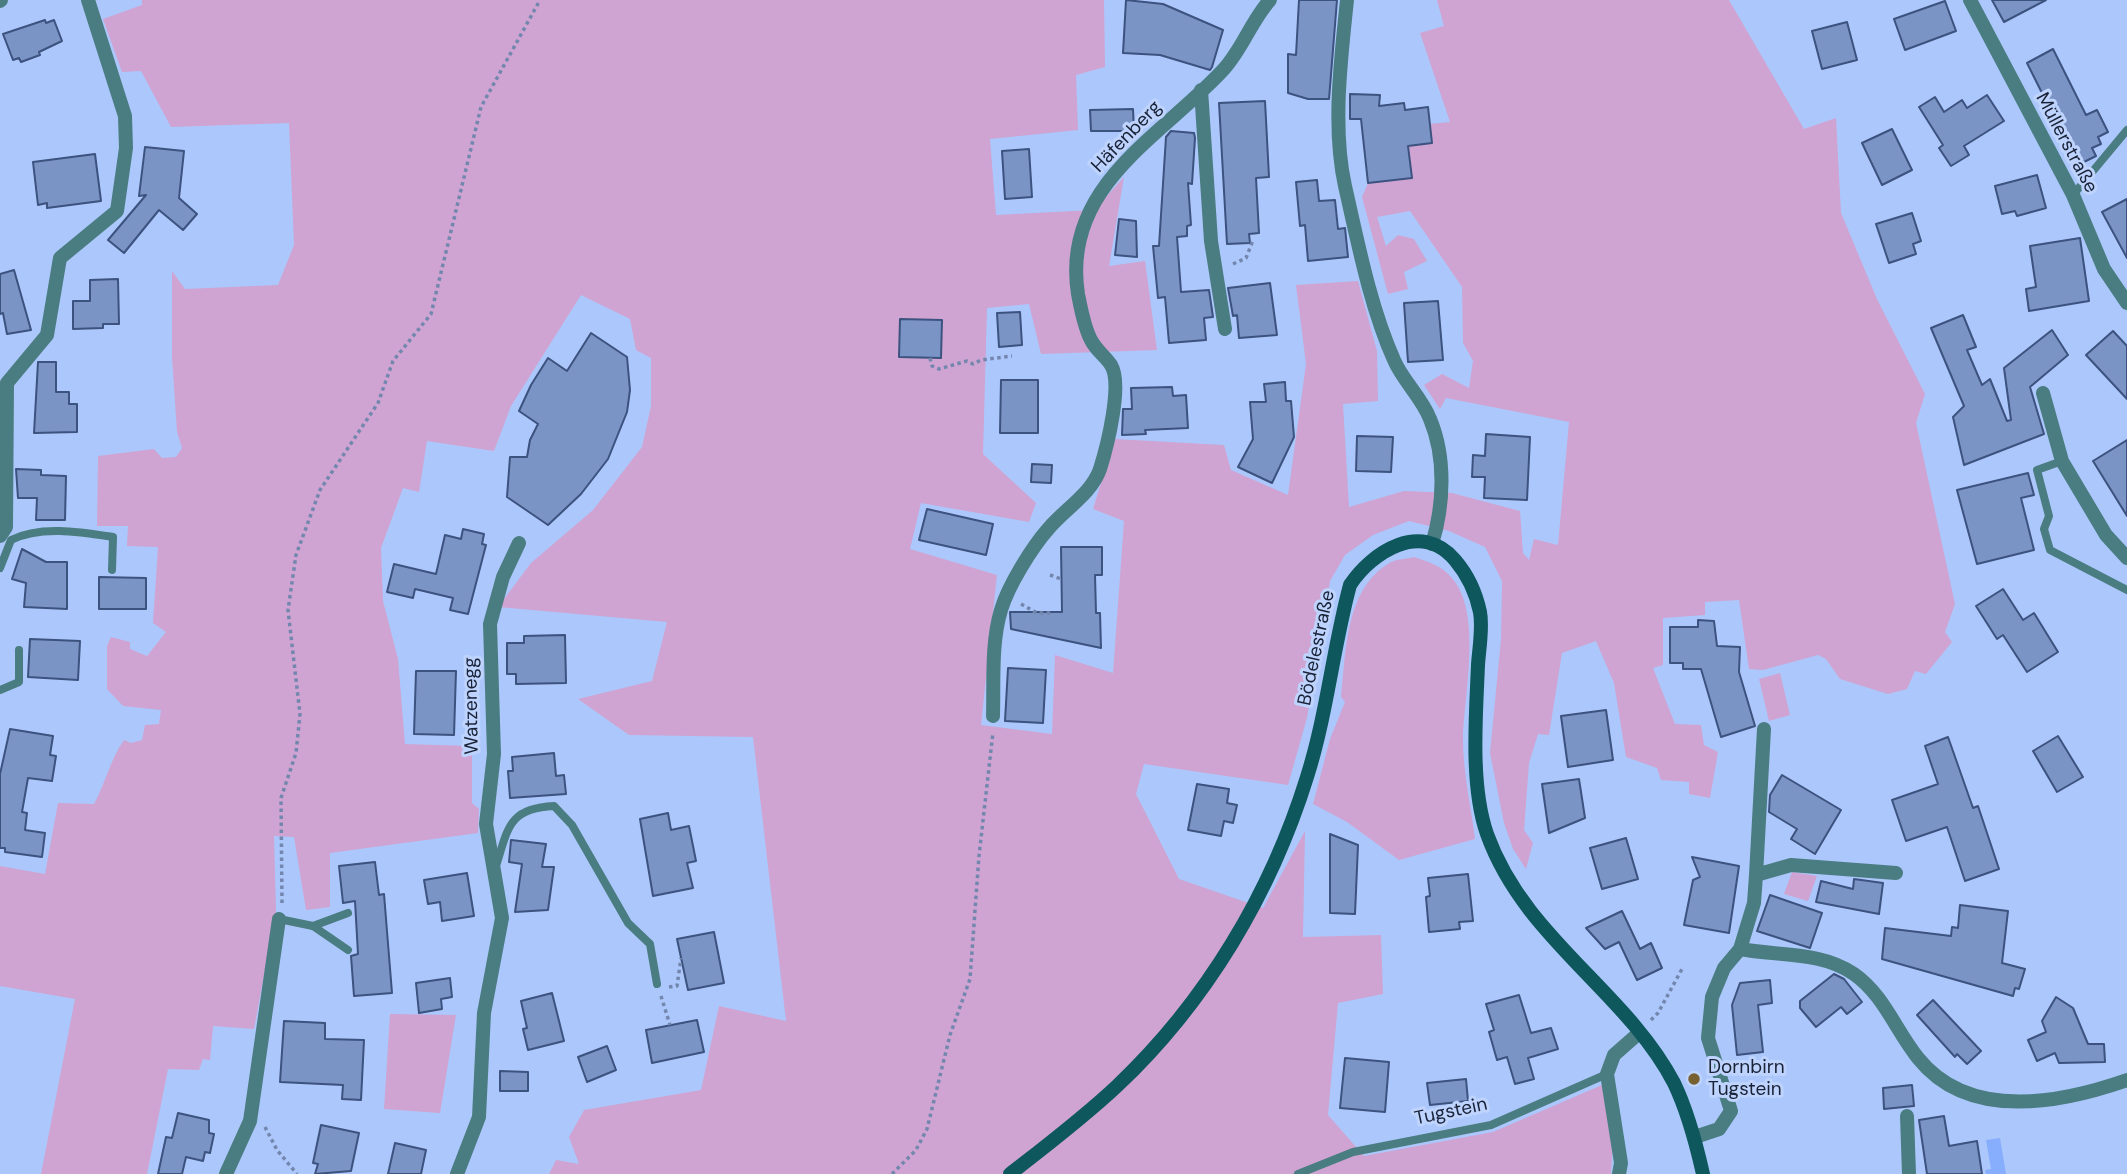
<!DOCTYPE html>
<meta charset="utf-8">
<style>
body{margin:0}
canvas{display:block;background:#acc7fb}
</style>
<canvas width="2127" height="1174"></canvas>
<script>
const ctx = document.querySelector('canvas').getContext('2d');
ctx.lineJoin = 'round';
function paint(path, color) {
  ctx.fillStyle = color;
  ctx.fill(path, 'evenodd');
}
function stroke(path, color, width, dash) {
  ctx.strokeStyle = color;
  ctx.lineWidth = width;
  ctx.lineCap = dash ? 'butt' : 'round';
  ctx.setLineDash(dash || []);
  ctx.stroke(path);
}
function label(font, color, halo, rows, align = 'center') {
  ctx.font = font + ' "DM Sans",sans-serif';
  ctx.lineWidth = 6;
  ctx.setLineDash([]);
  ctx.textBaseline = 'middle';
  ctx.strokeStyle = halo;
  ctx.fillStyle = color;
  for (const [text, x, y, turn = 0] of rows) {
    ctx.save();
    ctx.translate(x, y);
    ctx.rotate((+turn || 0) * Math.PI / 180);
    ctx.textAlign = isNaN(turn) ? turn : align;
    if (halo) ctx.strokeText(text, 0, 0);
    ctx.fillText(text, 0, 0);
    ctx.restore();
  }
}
paint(new Path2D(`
 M142 0H1104L1105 67 1076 75 1078 130 990 139 996 215 1094 210 1124 177 1109 266 1145 261 1157 350 1041 354 1029 304 987 308 983 454 1036 503 1029 522 921 503 910 549 997 575 981 725 1052 734 1055 655 1113 673 1124 521 1093 509 1114 439 1224 445 1231 470 1288 495 1306 364 1296 285 1358 281 1377 351 1378 401 1343 404 1349 507 1404 491 1452 493 1520 511 1523 553 1529 560 1534 539 1558 545 1569 422 1446 398 1440 409 1424 385 1442 374 1469 388 1473 361 1463 343 1462 287 1410 211 1377 217 1386 246 1398 235 1414 239 1427 261 1404 272 1408 289 1388 294 1362 197 1368 183 1412 178 1408 146 1431 143 1429 124 1450 122 1420 33 1444 26 1437 0H1729L1804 129 1836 118 1841 213 1877 299 1925 394 1916 423 1955 604 1945 632 1952 642 1926 674 1915 671 1907 689 1888 694 1840 679 1826 659 1818 655 1763 670 1749 669 1739 600 1705 602V615L1663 618V665L1653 668 1675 724 1701 725 1704 745 1718 752 1710 798 1689 794V782L1661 780 1657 768 1626 757 1614 683 1596 641 1562 653 1549 735 1538 734 1529 763 1524 830 1533 843 1526 869 1513 849 1504 823 1490 753 1501 639 1502 581 1485 547 1449 531 1409 521 1373 535 1345 555 1330 581 1307 718 1288 785 1144 764 1136 794 1179 879 1263 908 1305 831 1303 937 1381 935 1383 994 1338 1003 1328 1115 1364 1156 1493 1132 1602 1085 1613 1140 1611 1174H549L556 1160 579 1164 569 1137 584 1110 701 1090 719 1006 786 1021 753 737 629 735 578 699 652 681 667 622 498 607 531 563 593 510 642 447 651 406V358L636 350 630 319 581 295 511 406 494 451 427 441 419 492 403 488 381 548 383 601 398 659 405 744 472 746V803L479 809 478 833 330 853V907L306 910 294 837 274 836 276 911 254 1029 213 1026 210 1060 203 1059 199 1070 168 1069 147 1174H41L75 999 0 986V866L45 874 58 803 94 804C106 782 110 760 124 740L131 743 142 740 145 725 159 724 161 710 123 706 107 689V646L111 637 130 642V649L147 656 166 632 153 623 158 547 127 546 128 526H97L98 456 154 449 162 458 176 457 182 448 177 432 172 357V271L185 289 278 285 294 245 289 123 171 127 141 71 122 72 103 19 142 5Z
 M1414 557C1428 562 1441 565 1451 577 1483 611 1464 695 1463 739 1463 773 1471 806 1475 839L1399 860 1347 822 1313 804 1330 739 1345 702 1341 697C1346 653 1345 590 1388 564 1395 559 1406 559 1414 557Z
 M1780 673 1790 715 1769 721 1759 679Z
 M1792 872 1817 876 1808 901 1784 894Z
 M390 1014 456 1015 440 1113 384 1109Z`), '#cfa4d2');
paint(new Path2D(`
 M2000 1138 2006 1174H1986L1985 1170 1991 1169 1986 1140Z`), '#87aefd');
const building = new Path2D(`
 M1126 0 1163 4 1223 30 1212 67 1210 70 1160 55 1123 53Z
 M1299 0H1337L1329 99H1308L1288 93V54L1296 55Z
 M1992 0H2046L2004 22Z
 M1945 1 1956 31 1905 50 1894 19Z
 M45 20 46 23 54 20 62 41 39 52 40 55 21 62 19 58 13 60 3 34Z
 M1847 22 1857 60 1822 69 1812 31Z
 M2053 49 2086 115 2097 110 2108 132 2098 137 2101 144 2092 148 2096 156 2078 165 2027 63Z
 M1350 94 1380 95 1379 106 1404 103 1405 110 1428 107 1432 143 1408 146 1412 178 1368 183 1361 119H1350Z
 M1987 95 2004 121 1964 146 1969 155 1951 166 1939 148 1943 145 1919 107 1935 97 1944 112 1962 100 1967 108Z
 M1265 101 1269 177 1256 178 1259 233 1249 234 1250 243 1227 244 1219 103Z
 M1133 109 1134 131H1091L1090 110Z
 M1892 129 1912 170 1882 185 1862 143Z
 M1171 131 1194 133 1195 138 1192 184 1188 183 1191 225 1187 226V236L1177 237 1181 292 1209 290 1213 317 1204 318 1206 340 1169 343 1165 297 1158 298 1153 246H1159L1166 137Z
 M145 147 184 151 179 198 197 214 183 230 159 210 124 253 108 240 146 195 139 196Z
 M1029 149 1032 197 1005 199 1002 151Z
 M95 154 101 201 47 208V203L38 205 33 162Z
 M2037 175 2046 208 2017 216 2015 211 2002 214 1995 186Z
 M1317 180 1319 201 1335 200 1338 229 1345 228 1348 257 1308 261 1305 225 1300 226 1296 182Z
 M2127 199V258L2102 212Z
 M1912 213 1921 241 1913 244 1916 254 1889 263 1876 224Z
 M1119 219 1136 221 1137 257 1115 255Z
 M2080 238 2089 301 2029 311 2026 289 2036 287 2030 246Z
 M14 270 31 330 7 334 3 313 0 314V274Z
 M118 279 119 324H103V328L73 329V301H90V280Z
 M1270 283 1277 335 1239 338 1237 315 1233 316 1228 288Z
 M1438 301 1443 360 1408 362 1404 303Z
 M1020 312 1022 345 999 347 997 313Z
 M1963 315 1976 347 1967 350 1982 385 1990 379 2007 421 2011 420 2004 368 2052 330 2068 355 2030 387 2044 434 1964 465 1953 417 1964 406 1931 328Z
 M900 319 942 320 941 358 899 357Z
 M2113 331 2127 346V399L2086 355Z
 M591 333 627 357 630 390 627 412 608 459 581 494 548 525 507 497 510 457H527L530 440 538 424 519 411 531 385 548 358 567 371Z
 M38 362H56V392H69V404H77V432L34 433Z
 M1001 380H1038V433H1000Z
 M1285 382 1286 401H1291L1294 437 1272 483 1238 467 1253 439 1250 402H1266L1264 384Z
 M1172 387 1173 396 1186 395 1188 428 1145 430 1146 434 1122 435 1123 409H1132L1131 388Z
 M1486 434 1530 437 1527 500 1484 498 1485 477H1472L1473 455 1485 456Z
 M1357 436 1393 437 1391 472 1356 471Z
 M2127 440V516L2093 461Z
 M1032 464 1052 465 1051 483 1031 482Z
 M16 469 41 470V475L66 476 65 520H36L37 498H18Z
 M2028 473 2034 495 2021 498 2034 550 1977 564 1957 490Z
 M927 509 993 524 986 555 919 540Z
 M463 529 484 534 482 544 486 545 468 614 450 610 453 598 415 589 413 598 387 592 394 564 436 574 445 535 461 539Z
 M1061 547H1102V575H1095L1096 613H1100L1101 648 1011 629 1010 612H1062Z
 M22 549 46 562H67V609L24 607 26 583 12 579Z
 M99 577 146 578V609H99Z
 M2003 589 2023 620 2034 613 2058 652 2027 672 2003 635 1997 639 1976 606Z
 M1698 620 1714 621 1717 646 1740 647 1739 672 1755 726 1721 737 1701 669H1683V663H1670V627H1698Z
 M565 635 566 683 516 684V674H507V643H524V636Z
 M30 639 80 641 78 680 28 677Z
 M1008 668 1046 670 1043 723 1005 721Z
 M416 671H456L454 735 414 734Z
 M1606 710 1613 760 1568 767 1561 716Z
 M10 729 53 736 50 755 56 756 52 781 28 778 22 812 27 813 25 830 45 833 42 857 5 852V848H0V774Z
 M2058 736 2083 777 2057 792 2033 751Z
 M1948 737 1973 808 1978 806 1999 869 1965 881 1947 827 1906 841 1892 800 1938 784 1925 746Z
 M554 753 556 776 564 775 566 794 510 798 508 771H513L512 757Z
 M1782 775 1841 810 1815 854 1791 839 1797 829 1769 812 1770 795Z
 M1579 779 1585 818 1549 833 1542 784Z
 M1197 784 1229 789 1227 803 1237 805 1233 823 1224 821 1221 836 1188 830Z
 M668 813 671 830 689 826 696 861 687 863 693 888 653 896 640 819Z
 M1330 834 1358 845 1355 914 1330 913Z
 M1626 838 1638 879 1602 889 1590 848Z
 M511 840 546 844 542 867H554L548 910 515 912 522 864 509 862Z
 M1692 857 1739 866 1729 933 1684 925 1693 880 1700 877Z
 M375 862 379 895 384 894 392 993 354 996 351 956 358 954 355 901 343 903 339 866Z
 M467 873 474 916 442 921 440 902 428 904 424 880Z
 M1468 874 1473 921 1459 922 1460 929 1429 932 1426 897 1430 896 1428 878Z
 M1854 879 1883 883 1879 914 1816 902 1821 881 1853 889Z
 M1770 895 1822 913 1810 948 1757 931Z
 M1960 905 2008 911 2002 963 2025 969 2019 989 2015 988 2013 996 1882 959 1885 928 1951 936 1952 927 1958 928Z
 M1622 911 1640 949 1651 943 1662 968 1637 980 1619 942 1605 949 1586 928Z
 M714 932 724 983 688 990 677 939Z
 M1834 974 1844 979 1862 1002 1847 1014 1841 1007 1816 1027 1800 1008V1001Z
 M450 978 452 997 441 999 442 1009 419 1013 416 983Z
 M1770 980 1772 1003 1758 1005 1763 1052 1737 1055 1732 1005 1740 983Z
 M552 993 564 1041 528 1050 523 1029 527 1028 521 1001Z
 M1519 995 1531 1033 1551 1028 1558 1049 1528 1058 1534 1079 1515 1084 1507 1057 1497 1060 1489 1032 1494 1030 1486 1004Z
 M2056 997 2073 1008 2088 1044H2104L2105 1062 2059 1063 2055 1053 2037 1061 2028 1040 2046 1032 2042 1021Z
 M1933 1000 1981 1051 1967 1064 1957 1054 1955 1057 1917 1015Z
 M697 1020 704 1052 652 1063 646 1030Z
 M284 1021 325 1023V1039L364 1040 361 1100 342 1099 343 1085 280 1082Z
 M607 1046 616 1070 587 1082 578 1057Z
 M1345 1058 1389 1062 1385 1112 1340 1108Z
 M500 1071 528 1072V1091H500Z
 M1466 1079 1468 1101 1430 1105 1427 1083Z
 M1912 1085 1914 1106 1884 1109 1883 1088Z
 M178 1113 209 1120V1133L214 1134 210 1153 205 1152 203 1161 186 1157 182 1174H158L166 1137 172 1138Z
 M1944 1116 1949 1146 1977 1141 1982 1174H1927L1919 1120Z
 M321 1125 359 1133 351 1171 315 1174 318 1164 313 1163Z
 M395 1143 426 1150 421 1174H388Z`);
paint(building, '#7b94c6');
stroke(building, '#3c527f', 2);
stroke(new Path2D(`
 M1233 264 1246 258 1253 240
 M930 358 932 366 939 369 967 361 973 364 981 360 1012 356
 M1050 575 1061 579
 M1021 604 1037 613H1050
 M282 903 281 798 296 753 300 714 288 610 296 555 320 490 378 403 393 361 431 314 481 107 540 0
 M669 987 677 986 681 958
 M661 996 670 1025
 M1651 1020 1658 1013 1682 969
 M265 1127 277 1150 297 1174
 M892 1174 916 1150 927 1129 950 1035 970 979 979 856 993 732`), '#7387ae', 3.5, [3.5, 3.5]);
stroke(new Path2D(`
 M2073 195 2127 130
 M2062 461 2037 470 2049 516 2044 529 2050 550 2127 590
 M0 568 11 540C40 525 81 532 113 537L112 570
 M0 690 19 682V650
 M496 866C508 829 508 808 554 806L572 825 628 923 650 944 657 984
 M279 919 313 926 348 950
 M313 926 348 913
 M1298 1174 1353 1152 1491 1125 1607 1074`), '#4a7d82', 8);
stroke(new Path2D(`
 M1347 0C1341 58 1332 128 1345 186 1358 243 1370 306 1394 360 1403 381 1422 398 1430 419 1446 457 1444 505 1432 544
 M1970 0 2073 195 2104 269 2127 303
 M0 1 1 0
 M1201 90 1211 241 1225 329
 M2043 393 2062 461 2106 535 2127 558
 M0 536 6 527 7 383 47 335 60 258 117 211 126 148 125 116 88 0
 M993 716C994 682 991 643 1001 610 1008 586 1032 547 1049 528 1065 509 1092 493 1100 469 1107 447 1123 384 1111 365 1105 356 1096 350 1091 340 1084 327 1081 309 1078 294 1061 186 1161 137 1223 70 1242 50 1251 21 1270 0
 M1756 875 1764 729
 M1740 949C1777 956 1821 951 1854 974 1884 995 1896 1031 1918 1058 1969 1122 2061 1103 2127 1080
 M1907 1116 1909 1174
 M1695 1137 1719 1129 1731 1111 1708 1038 1712 997 1724 968 1740 949 1754 903 1756 875 1791 865 1896 873
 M226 1174 250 1121 279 919
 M457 1174 479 1117 484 1013 502 918 486 824 494 754 490 624 503 577 519 543
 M1619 1174 1621 1163 1607 1074 1614 1055 1639 1033`), '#4a7d82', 14);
stroke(new Path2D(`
 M1010 1174C1046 1146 1083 1118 1117 1086 1206 1002 1271 893 1307 777 1327 714 1333 648 1350 585 1372 552 1421 520 1455 560 1467 574 1476 593 1480 612 1483 628 1479 649 1478 665 1476 715 1470 786 1487 834 1524 938 1626 991 1674 1083 1688 1112 1696 1143 1703 1174`), '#0d575d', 14);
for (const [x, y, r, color] of [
 [1694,1079,7,"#786131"]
]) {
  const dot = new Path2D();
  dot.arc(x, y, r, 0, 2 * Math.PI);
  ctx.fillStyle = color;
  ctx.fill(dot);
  stroke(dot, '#bed4fe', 2.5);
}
label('19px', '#192236', '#bed4fe', [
 ["Häfenberg",1127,137,-46],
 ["Müllerstraße",2066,143,62],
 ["Bödelestraße",1317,648,-78],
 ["Watzenegg",472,706,-91],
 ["Tugstein",1451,1112,-12]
]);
label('19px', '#192236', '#bed4fe', [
 ["Dornbirn",1708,1068],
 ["Tugstein",1708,1090]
], 'left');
</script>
